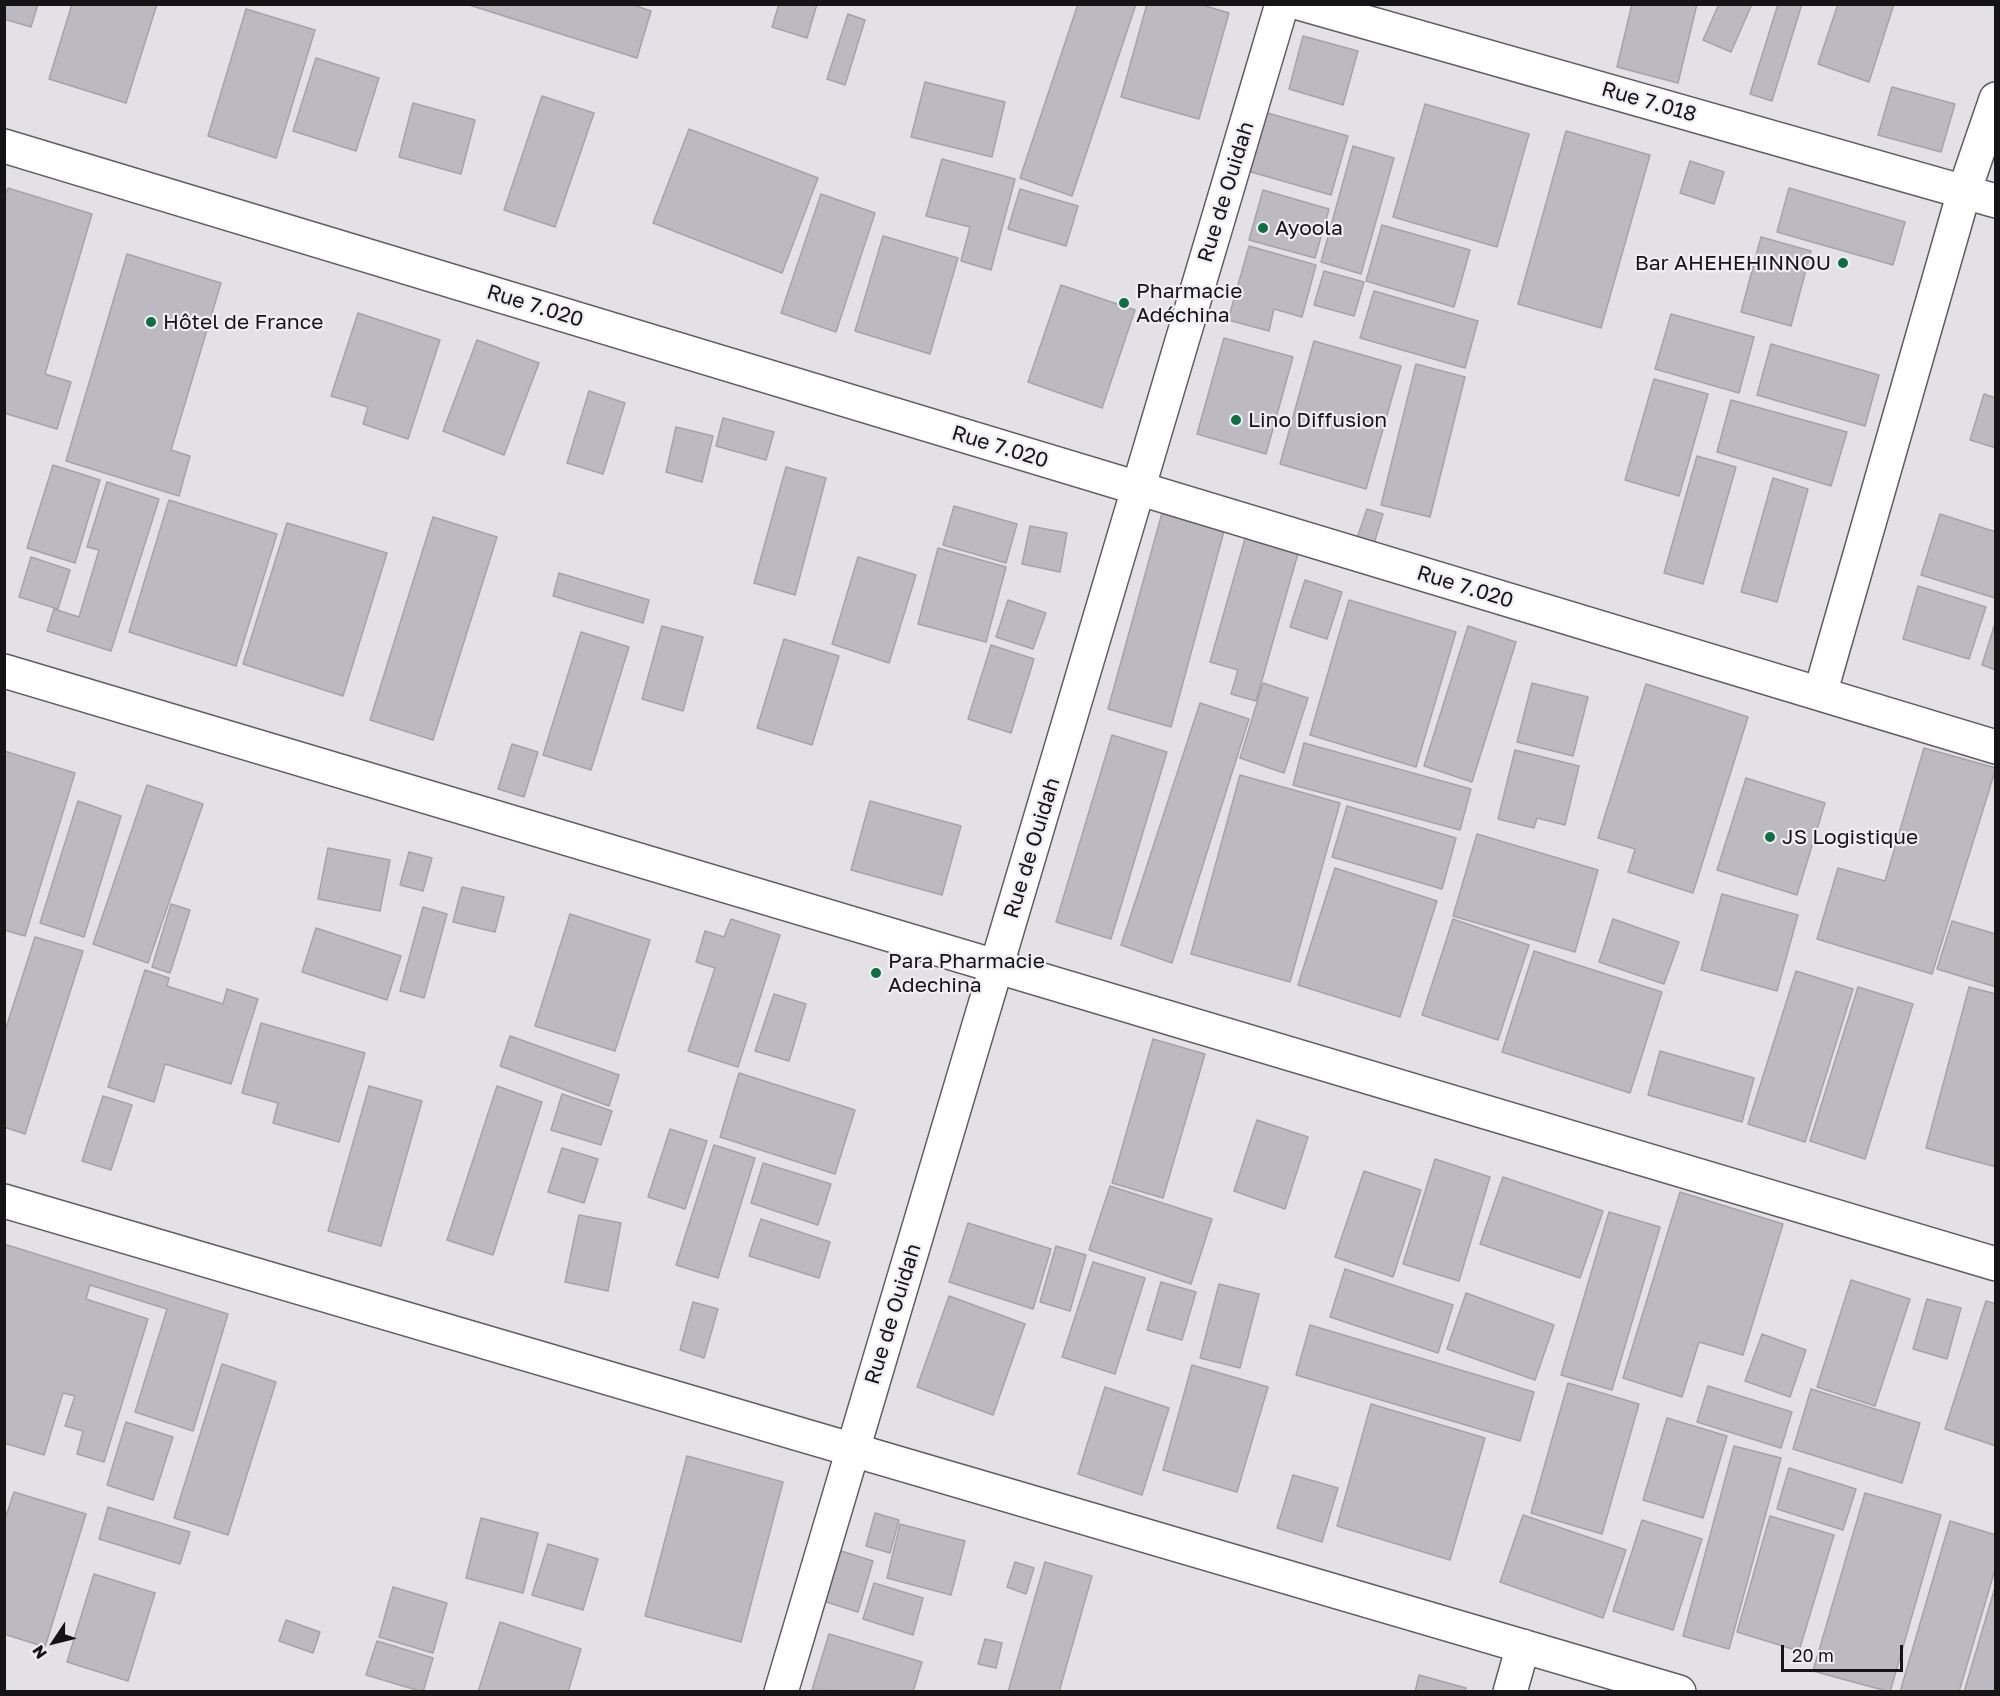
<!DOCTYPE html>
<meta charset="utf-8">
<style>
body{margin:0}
#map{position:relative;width:2000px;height:1696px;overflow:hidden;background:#e3e1e6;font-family:"Golos Text",sans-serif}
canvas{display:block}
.frame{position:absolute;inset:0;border:6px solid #141416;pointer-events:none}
.north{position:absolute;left:24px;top:1612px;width:60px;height:60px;-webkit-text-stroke:4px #f0eef4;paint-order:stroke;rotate:235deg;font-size:16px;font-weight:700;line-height:24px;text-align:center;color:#141416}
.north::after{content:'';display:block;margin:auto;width:21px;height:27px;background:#141416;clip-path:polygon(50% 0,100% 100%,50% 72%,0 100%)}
.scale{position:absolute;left:1781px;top:1645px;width:122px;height:27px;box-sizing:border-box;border:3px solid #141416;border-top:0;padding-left:8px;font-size:18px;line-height:21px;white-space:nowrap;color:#141416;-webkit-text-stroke:4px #f0eef4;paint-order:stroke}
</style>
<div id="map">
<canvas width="2000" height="1696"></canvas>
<div class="frame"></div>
<div class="north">N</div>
<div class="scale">20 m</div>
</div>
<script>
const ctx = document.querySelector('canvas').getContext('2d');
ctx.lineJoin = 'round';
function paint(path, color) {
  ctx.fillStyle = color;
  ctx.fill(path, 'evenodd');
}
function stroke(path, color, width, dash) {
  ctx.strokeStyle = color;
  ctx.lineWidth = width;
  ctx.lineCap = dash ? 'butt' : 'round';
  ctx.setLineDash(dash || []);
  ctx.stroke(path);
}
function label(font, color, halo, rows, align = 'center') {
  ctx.font = font + ' "Golos Text",sans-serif';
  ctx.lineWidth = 4.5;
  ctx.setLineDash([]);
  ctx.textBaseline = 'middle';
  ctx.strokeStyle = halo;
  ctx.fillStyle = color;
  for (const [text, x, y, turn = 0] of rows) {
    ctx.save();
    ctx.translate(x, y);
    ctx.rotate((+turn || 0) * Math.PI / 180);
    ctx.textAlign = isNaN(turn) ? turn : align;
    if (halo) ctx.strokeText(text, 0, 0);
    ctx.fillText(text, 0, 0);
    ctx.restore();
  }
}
const building = new Path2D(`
 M4 4H38L31 27 4 19Z
 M72 4H157L126 103 49 79Z
 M466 4H630L651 11 637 58Z
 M779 4H817L807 38 772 27Z
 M1078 4H1136L1072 196 1020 178Z
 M1147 4H1199L1229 13 1199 119 1121 97Z
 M1632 4H1697L1678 83 1617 67Z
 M1719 4H1752L1731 52 1703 40Z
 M1778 4H1802L1772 101 1750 94Z
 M1838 4H1894L1869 82 1818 64Z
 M246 9 315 30 276 158 208 136Z
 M848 14 865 20 845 85 827 79Z
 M1303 36 1358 51 1343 105 1289 89Z
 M316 58 379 78 356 151 293 131Z
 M925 82 1005 102 992 157 911 137Z
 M1892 87 1955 104 1941 152 1878 135Z
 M542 96 594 113 555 227 504 210Z
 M413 103 475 120 461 174 399 157Z
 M1425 104 1529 134 1497 247 1393 217Z
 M1264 112 1348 136 1331 195 1248 171Z
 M689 129 818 178 782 273 653 223Z
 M1566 131 1650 155 1601 328 1518 304Z
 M1353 146 1394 158 1361 274 1321 262Z
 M942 159 1015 179 991 270 961 261 970 227 926 216Z
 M1690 161 1724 172 1714 204 1680 193Z
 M8 188 92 214 45 374 71 382 57 429 4 413V198Z
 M1789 188 1905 222 1893 265 1777 232Z
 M1020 189 1078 206 1066 246 1008 229Z
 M1263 190 1329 209 1315 258 1249 240Z
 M821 194 875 213 836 332 781 313Z
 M1382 225 1470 250 1454 307 1366 281Z
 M883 236 958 258 930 354 855 331Z
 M1761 237 1811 251 1791 326 1741 312Z
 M1249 246 1316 265 1302 317 1274 309 1269 331 1228 320Z
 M127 254 221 283 171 450 190 456 179 496 66 461Z
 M1324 271 1364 282 1354 316 1314 305Z
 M1061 285 1135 310 1102 408 1028 382Z
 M1374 291 1478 321 1465 368 1360 338Z
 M358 313 440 340 408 439 363 424 368 407 331 396Z
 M1671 314 1754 337 1739 393 1655 369Z
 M1224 338 1293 357 1266 454 1197 434Z
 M477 340 539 363 504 455 443 431Z
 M1314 341 1401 366 1366 489 1280 464Z
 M1771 344 1879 375 1865 426 1757 395Z
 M1416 364 1465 377 1430 517 1381 505Z
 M1654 379 1708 394 1679 496 1625 480Z
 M589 391 625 403 603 474 567 463Z
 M1984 394 1996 398V448L1970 440Z
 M1731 400 1847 432 1831 486 1717 452Z
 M723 418 774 432 766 460 716 446Z
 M676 427 713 436 702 482 666 472Z
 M1697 456 1736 467 1703 584 1664 573Z
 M53 465 100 480 75 563 27 548Z
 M786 467 826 478 795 595 754 583Z
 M1773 478 1808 489 1777 602 1741 592Z
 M107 482 159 499 111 651 47 631 54 609 79 617 99 550 87 547Z
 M169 500 277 534 236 666 129 632Z
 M954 506 1017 524 1006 563 943 545Z
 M1367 509 1383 514 1373 547 1356 541Z
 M1162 513 1224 531 1171 727 1108 709Z
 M1940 514 1996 532 1995 598 1921 575Z
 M433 517 497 537 433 740 370 720Z
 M287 523 387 553 343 696 243 664Z
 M1030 526 1067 533 1060 572 1022 564Z
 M1246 535 1299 550 1256 701 1231 694 1238 670 1210 662Z
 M938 548 1006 567 986 642 918 624Z
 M31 557 70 570 58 609 19 597Z
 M858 557 916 575 889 663 832 644Z
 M559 573 649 600 643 623 553 596Z
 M1305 580 1342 592 1327 639 1290 627Z
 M1918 586 1986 607 1969 659 1903 639Z
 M1008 600 1046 613 1033 649 996 637Z
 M1349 600 1456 632 1416 767 1310 735Z
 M1996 620V670L1982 665Z
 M662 626 703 637 683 711 642 699Z
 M1468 626 1516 642 1472 782 1424 766Z
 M581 632 629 647 591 770 543 755Z
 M784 639 839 656 812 745 757 728Z
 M991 645 1034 659 1011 733 968 719Z
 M1263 683 1308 698 1284 773 1240 758Z
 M1532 683 1588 697 1573 756 1517 742Z
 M1646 684 1748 717 1693 893 1628 872 1635 849 1598 838Z
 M1200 703 1249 719 1172 963 1121 945Z
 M1112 735 1167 752 1111 939 1056 922Z
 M1304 743 1471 789 1460 830 1293 785Z
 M512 744 538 752 524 797 498 789Z
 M1924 748 1996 768 1932 974 1817 939 1838 868 1885 881Z
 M1515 750 1579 766 1565 825 1537 818 1534 828 1498 819Z
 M4 751 75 773 25 936 4 930Z
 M1240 775 1340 803 1290 982 1191 954Z
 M1746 778 1825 803 1797 895 1717 870Z
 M147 785 203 804 148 963 93 944Z
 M78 801 121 816 84 937 40 923Z
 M870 801 961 826 942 895 851 870Z
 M1347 806 1456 838 1442 889 1332 857Z
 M1477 834 1598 870 1575 952 1453 916Z
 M328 848 390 860 380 911 318 899Z
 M409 852 432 858 423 891 400 885Z
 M1335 868 1437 901 1400 1017 1298 985Z
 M462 887 504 897 495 932 453 922Z
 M1722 894 1798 915 1777 991 1701 970Z
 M171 904 190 910 170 973 152 967Z
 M423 907 447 914 424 998 400 991Z
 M570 914 650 940 615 1051 535 1026Z
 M731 919 780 935 738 1067 688 1051 715 968 696 962 705 931 724 937Z
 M1453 919 1529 945 1498 1040 1422 1015Z
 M1613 919 1679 942 1664 984 1599 962Z
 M1952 921 1996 934V987L1937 969Z
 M316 928 401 956 387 1000 302 972Z
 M35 937 83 951 25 1134 4 1127V1034Z
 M1534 951 1662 992 1630 1093 1502 1052Z
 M145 970 169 978 167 986 223 1004 227 989 258 999 231 1084 165 1064 154 1102 108 1087Z
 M1796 971 1853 989 1805 1142 1748 1124Z
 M1858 987 1913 1004 1865 1159 1810 1141Z
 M1969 987 1996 994V1167L1926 1148Z
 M774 994 806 1004 789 1061 755 1051Z
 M261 1023 365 1053 339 1142 273 1123 278 1103 242 1093Z
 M510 1036 619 1075 609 1106 500 1066Z
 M1153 1039 1205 1054 1163 1198 1112 1183Z
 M1660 1051 1754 1078 1742 1122 1648 1095Z
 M739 1073 855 1110 835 1174 720 1137Z
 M369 1086 422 1101 381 1246 328 1231Z
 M497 1086 542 1102 493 1255 447 1240Z
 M562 1094 612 1111 601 1145 551 1130Z
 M103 1096 132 1105 111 1170 82 1161Z
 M1257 1120 1308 1137 1285 1209 1234 1191Z
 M670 1129 707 1141 685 1209 648 1197Z
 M714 1145 755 1158 718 1278 676 1265Z
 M562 1148 598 1159 584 1203 548 1192Z
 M1435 1159 1490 1177 1459 1281 1403 1264Z
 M763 1163 831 1184 818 1225 751 1203Z
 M1364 1171 1421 1190 1393 1277 1335 1257Z
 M1503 1177 1603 1211 1580 1278 1480 1244Z
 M1110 1186 1212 1219 1191 1284 1089 1250Z
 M1680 1192 1783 1224 1743 1355 1699 1342 1682 1397 1623 1378Z
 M1609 1212 1660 1227 1612 1390 1561 1375Z
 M579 1215 621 1223 608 1291 565 1282Z
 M761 1219 830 1242 819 1278 749 1256Z
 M968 1223 1051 1249 1033 1309 949 1282Z
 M4 1244 228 1314 193 1431 135 1412 167 1309 90 1285 86 1299 148 1319 104 1462 77 1454 83 1431 65 1426 75 1396 63 1393 44 1455 4 1443Z
 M1056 1246 1086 1255 1070 1311 1040 1302Z
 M1093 1262 1145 1278 1115 1374 1062 1357Z
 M1345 1269 1453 1305 1438 1353 1330 1317Z
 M1851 1280 1910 1299 1875 1406 1817 1387Z
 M1161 1282 1196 1292 1182 1340 1147 1330Z
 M1219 1284 1259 1294 1240 1368 1200 1358Z
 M1466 1293 1554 1325 1535 1380 1447 1349Z
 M949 1296 1025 1324 993 1415 917 1387Z
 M1927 1299 1961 1308 1947 1359 1913 1349Z
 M1986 1301 1996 1304V1446L1945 1429Z
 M693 1302 718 1309 704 1358 680 1350Z
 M1310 1325 1534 1392 1520 1441 1296 1375Z
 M1762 1334 1806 1350 1790 1397 1745 1381Z
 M222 1364 276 1382 228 1535 174 1518Z
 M1192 1365 1268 1387 1237 1492 1163 1470Z
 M1568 1383 1639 1404 1602 1534 1531 1513Z
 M1708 1386 1792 1412 1781 1448 1697 1422Z
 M1105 1387 1169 1408 1142 1495 1078 1474Z
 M1811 1389 1920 1423 1902 1483 1793 1449Z
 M1371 1404 1485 1438 1450 1560 1337 1526Z
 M1667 1418 1727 1436 1703 1518 1643 1500Z
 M126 1422 173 1437 153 1500 107 1485Z
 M1734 1446 1781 1458 1729 1649 1683 1636Z
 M687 1456 783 1482 741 1642 645 1616Z
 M1789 1468 1856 1489 1843 1530 1777 1509Z
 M1293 1475 1338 1488 1322 1542 1277 1528Z
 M14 1492 86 1514 45 1647 4 1634V1522Z
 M1865 1493 1941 1515 1890 1692 1813 1671Z
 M108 1507 190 1532 180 1564 99 1539Z
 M875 1513 899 1520 890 1553 866 1546Z
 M1523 1515 1626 1550 1603 1618 1500 1582Z
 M1770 1516 1834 1535 1799 1651 1737 1632Z
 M481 1518 538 1533 523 1593 466 1578Z
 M1642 1520 1702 1539 1673 1630 1613 1611Z
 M1950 1521 1996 1535V1566L1959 1692H1900Z
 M900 1524 965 1541 951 1595 887 1578Z
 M548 1544 598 1559 583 1610 532 1595Z
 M838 1550 873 1561 858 1612 823 1601Z
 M1015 1562 1034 1568 1026 1594 1007 1587Z
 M1045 1562 1092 1576 1059 1692H1008Z
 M94 1574 155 1593 128 1681 67 1662Z
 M874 1583 923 1598 913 1635 863 1619Z
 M1996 1584V1692H1964Z
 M393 1587 447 1603 433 1653 379 1637Z
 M286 1620 320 1632 313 1653 279 1641Z
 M500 1622 581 1649 568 1692H478Z
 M829 1634 922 1662 913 1692 812 1690Z
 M985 1639 1002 1643 996 1668 978 1664Z
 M377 1641 433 1658 423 1692 366 1675Z
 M1419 1675 1466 1688 1465 1692H1415Z`);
paint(building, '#bcbac0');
stroke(building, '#a5a3a9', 1.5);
const minor = new Path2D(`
 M1302 4 1996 201
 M4 146 1996 747
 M4 671 1996 1264
 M1820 694 1964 192 1996 99
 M4 1201 1679 1692
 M1510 1692 1523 1646`);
const secondary = new Path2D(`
 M781 1692 1282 4`);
stroke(minor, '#5f5d62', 36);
stroke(secondary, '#5f5d62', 36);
stroke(minor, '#fff', 33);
stroke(secondary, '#fff', 33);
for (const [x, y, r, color] of [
 [1263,228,6,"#106e43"],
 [1843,263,6,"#106e43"],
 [1124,303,6,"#106e43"],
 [151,322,6,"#106e43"],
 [1236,420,6,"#106e43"],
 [1770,837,6,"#106e43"],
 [876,973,6,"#106e43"]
]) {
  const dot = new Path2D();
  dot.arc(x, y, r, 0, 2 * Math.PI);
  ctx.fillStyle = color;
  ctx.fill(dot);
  stroke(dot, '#f0eef4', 2);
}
label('21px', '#141416', '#f0eef4', [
 ["Rue 7.018",1649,102,16],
 ["Rue de Ouidah",1226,192,-73],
 ["Rue 7.020",535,306,17],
 ["Rue 7.020",1000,447,17],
 ["Rue 7.020",1465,587,17],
 ["Rue de Ouidah",1032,848,-73],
 ["Rue de Ouidah",893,1314,-73]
]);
label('21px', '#141416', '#f0eef4', [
 ["Ayoola",1275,228],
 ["Bar AHEHEHINNOU",1831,263,"right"],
 ["Pharmacie",1136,291],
 ["Adéchina",1136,315],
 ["Hôtel de France",163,322],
 ["Lino Diffusion",1248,420],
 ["JS Logistique",1782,837],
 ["Para Pharmacie",888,961],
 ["Adechina",888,985]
], 'left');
</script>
